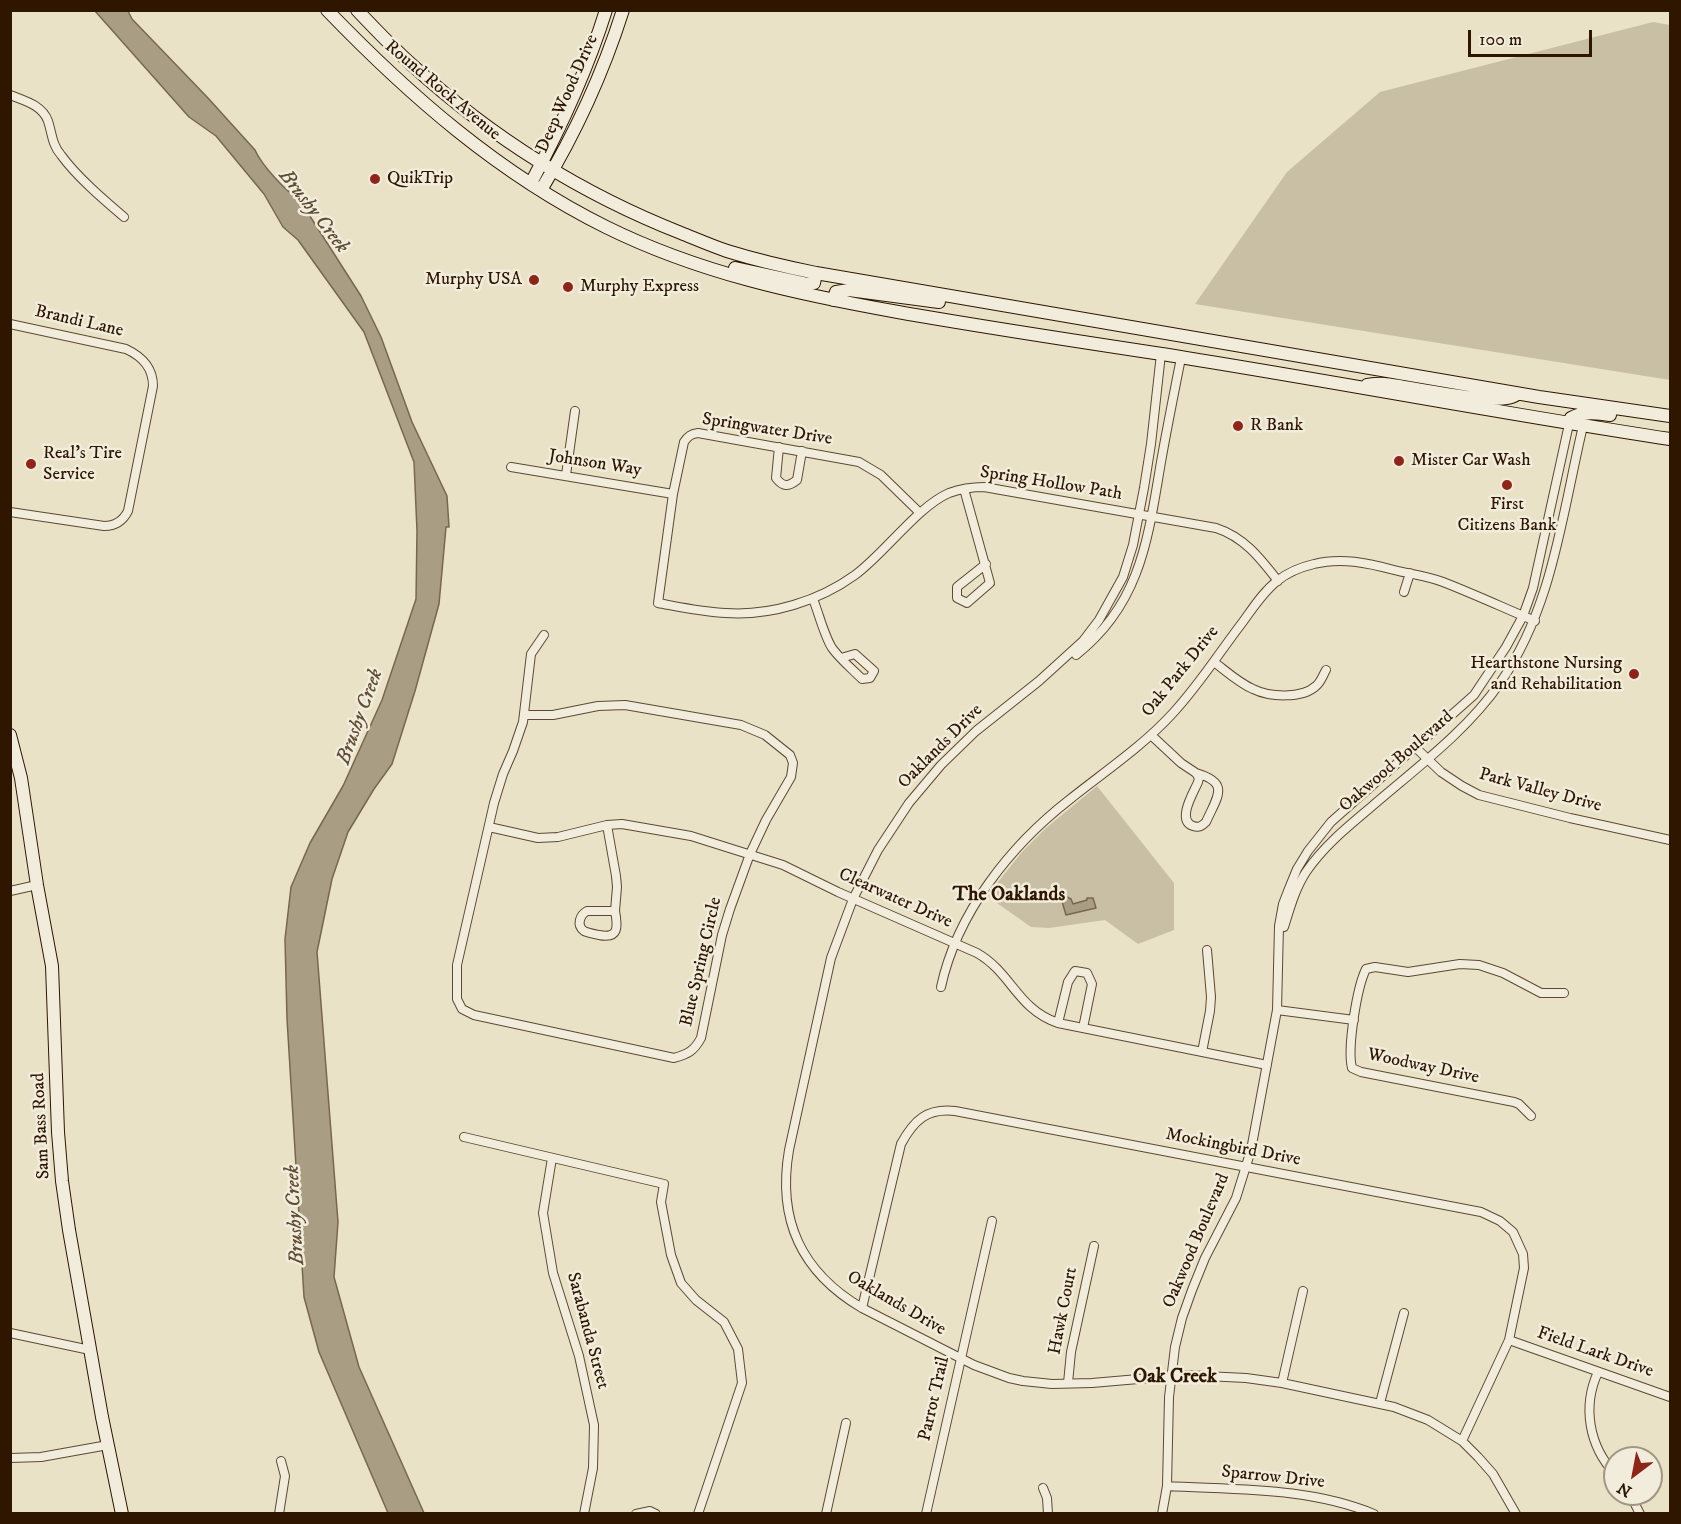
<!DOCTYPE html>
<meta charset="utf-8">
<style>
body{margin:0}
#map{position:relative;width:1681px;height:1524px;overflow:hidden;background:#e9e2c7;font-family:"IM FELL DW Pica",serif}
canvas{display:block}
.frame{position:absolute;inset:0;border:12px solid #2e1600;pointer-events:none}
.north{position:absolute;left:1603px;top:1446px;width:60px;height:60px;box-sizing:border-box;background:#f1ecdb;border:2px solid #a39683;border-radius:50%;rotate:212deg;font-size:16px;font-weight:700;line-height:24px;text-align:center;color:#2e1600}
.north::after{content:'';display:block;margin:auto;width:21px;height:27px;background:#8f2418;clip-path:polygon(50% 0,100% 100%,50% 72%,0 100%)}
.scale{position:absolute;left:1468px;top:30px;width:124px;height:27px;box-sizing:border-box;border:3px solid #2e1600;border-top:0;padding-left:8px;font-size:18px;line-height:21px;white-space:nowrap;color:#2e1600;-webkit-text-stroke:4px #f1ecdb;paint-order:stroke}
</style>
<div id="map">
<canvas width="1681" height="1524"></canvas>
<div class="frame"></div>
<div class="north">N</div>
<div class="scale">100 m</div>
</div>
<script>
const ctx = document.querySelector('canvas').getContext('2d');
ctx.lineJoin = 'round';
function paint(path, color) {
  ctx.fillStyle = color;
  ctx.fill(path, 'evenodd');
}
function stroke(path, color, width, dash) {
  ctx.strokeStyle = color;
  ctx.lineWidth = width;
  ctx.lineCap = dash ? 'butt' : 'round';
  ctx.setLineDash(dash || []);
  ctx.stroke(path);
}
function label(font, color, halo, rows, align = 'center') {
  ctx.font = font + ' "IM FELL DW Pica",serif';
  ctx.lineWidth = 5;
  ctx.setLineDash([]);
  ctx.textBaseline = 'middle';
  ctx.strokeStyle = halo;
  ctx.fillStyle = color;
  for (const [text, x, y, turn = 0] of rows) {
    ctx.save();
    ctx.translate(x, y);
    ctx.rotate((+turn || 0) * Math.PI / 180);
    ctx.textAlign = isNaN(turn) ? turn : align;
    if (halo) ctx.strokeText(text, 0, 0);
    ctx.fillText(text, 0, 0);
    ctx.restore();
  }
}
paint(new Path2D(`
 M1653 22 1670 25V380L1195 304 1287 172 1380 92Z
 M1097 786 1174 883V930L1138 944 1105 920 1049 928 1031 927 987 896 1021 853 1046 828Z`), '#c9bfa5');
const water = new Path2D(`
 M95 11H128L132 19 208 98 255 150C261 164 285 191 299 199L361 296 381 337 412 422 447 496 449 527H446L439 604 415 691 392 764 374 789 348 832 332 879 317 952 338 1222 334 1277 359 1367 424 1513H388L319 1352 304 1297 287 1019 285 939 291 887 310 843 343 786 382 700 416 599 417 531 414 462 364 332 298 240 283 227 264 194 216 136 189 117Z
 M1067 897 1071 899 1073 904 1087 900V898H1093L1096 908 1066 915 1061 898Z`);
paint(water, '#a99d83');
stroke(water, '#78674f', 1.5);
const street = new Path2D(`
 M10 95C25 101 42 105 48 121 52 133 52 145 61 155 77 177 104 200 124 217
 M10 324 126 349C143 357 153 368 153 386L128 511C123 521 115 526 104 526L10 512
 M1161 354 1151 444 1144 488 1133 545 1123 577 1099 620 1083 641 1039 681 976 731 941 765 909 803 878 850 853 899 831 958 789 1150C777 1220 801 1272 862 1308L974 1365 1009 1378 1023 1381 1052 1384 1092 1383 1185 1375 1246 1378 1282 1383 1394 1407 1428 1420 1462 1441 1478 1457 1493 1474 1516 1514
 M779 447 776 478C783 487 788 487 797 480L802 451
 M511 467 673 494
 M566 475 575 411
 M964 489 990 583 967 603 957 598V587L986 564
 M920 513 881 475 859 462 698 433C691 434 688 436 684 442L673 494 658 603C680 607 703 612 726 613 771 616 819 601 855 575 885 553 917 507 949 493 960 489 972 487 984 487L1216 528C1244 537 1260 558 1278 581
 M1404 592 1410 573
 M813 599C819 614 824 635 832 648 840 659 852 669 862 679L870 678 874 671 855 654 841 658
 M1076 655C1141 604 1148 538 1161 462 1167 428 1174 393 1181 358
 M1214 662C1226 671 1239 683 1253 689 1269 697 1302 699 1316 686 1321 682 1323 675 1326 670
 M525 715H553L598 706 625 705 741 725 765 735 790 755 793 763 791 777 766 820 750 854 730 909 722 935 701 1038C694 1051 688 1054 674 1058L474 1015 462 1009 457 999V965L494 803 503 774 513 751 523 722 531 654 544 635
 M1151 735 1181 763 1196 773 1199 778 1198 782C1194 792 1176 820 1193 826 1199 828 1202 826 1206 822 1217 797 1231 783 1196 773
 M1415 747 1441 772 1462 786 1479 795 1570 818 1670 840
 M607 825 616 876 617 887 615 911H587C580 915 576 925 584 931 588 933 594 934 599 935 619 939 618 927 615 911
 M489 827 538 838 558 837 607 825 622 824 691 836 783 865 838 892 977 953C1012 973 1017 1009 1058 1023L1267 1065
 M10 891 37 885
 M1284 927C1290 908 1295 889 1306 872 1323 847 1346 828 1370 808 1415 769 1466 732 1500 683 1553 607 1562 514 1583 426
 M941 987C957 913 1010 846 1069 800 1104 772 1143 746 1173 713 1199 685 1219 653 1242 623 1253 608 1263 592 1277 581 1287 573 1301 567 1314 564 1341 557 1368 563 1394 570 1410 574 1427 576 1443 582 1474 594 1504 608 1535 621
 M1277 1010 1354 1020
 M1058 1023 1068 982 1075 971 1087 973 1092 984 1083 1028
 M1202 1052 1210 1011 1211 997 1207 950
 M1531 1116 1519 1104 1514 1102 1361 1072 1352 1068C1347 1048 1357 987 1366 969L1375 967 1408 972 1460 964 1479 965 1503 973 1541 993H1564
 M464 1137 664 1184 661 1202 671 1255 681 1283 696 1300 724 1322 738 1349 742 1383 698 1514
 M552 1158 543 1213 553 1273 579 1356 594 1425 593 1468 584 1514
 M862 1308 901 1144C914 1120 927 1108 955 1111L1481 1212 1500 1221 1513 1232 1523 1254 1524 1268 1509 1340 1462 1441
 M10 1333 90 1350
 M1509 1340 1670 1397
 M1598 1372C1582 1407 1589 1446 1615 1474
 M1068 1383 1071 1352 1094 1246
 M1282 1383 1303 1291
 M1380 1403 1404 1313
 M10 1458 41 1457 108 1445
 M1167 1486C1236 1490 1309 1487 1374 1514
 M1043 1488 1047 1498 1048 1514
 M1630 1494 1640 1514
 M279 1514 285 1476 281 1461
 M636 1514 650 1511 656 1514
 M826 1514 846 1423
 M926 1514 992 1221
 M1162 1514 1167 1486 1169 1397 1175 1347 1182 1318 1192 1290 1205 1258 1236 1198 1251 1150 1277 1010 1279 926 1283 904 1288 891 1297 869 1308 851 1331 822 1474 695 1506 647 1523 616 1533 588 1569 424`);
const secondary = new Path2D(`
 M327 10C409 95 499 174 606 227 699 273 797 294 898 312 983 327 1069 340 1155 353 1327 380 1498 413 1670 439
 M357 10C375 29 393 48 412 65 491 137 582 194 681 233 696 239 712 246 727 251 756 260 786 267 816 273L1539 397 1670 416
 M531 183C561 127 587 71 606 10
 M541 190C575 134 603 73 623 10
 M735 268 808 284 814 283 816 273
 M833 300 836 292 849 290 939 302
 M1367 385C1373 384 1379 383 1385 384 1408 386 1503 409 1517 394
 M1569 424 1571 418C1582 411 1598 413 1610 415
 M10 735 21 778 37 885 52 966 58 1132 62 1181 69 1230 102 1417 122 1514`);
stroke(street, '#5d4932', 10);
stroke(secondary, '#2e1600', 14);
stroke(street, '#f1ecdb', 8);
stroke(secondary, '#f1ecdb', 12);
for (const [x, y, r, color] of [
 [375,179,6,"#8f2418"],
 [534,280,6,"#8f2418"],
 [568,287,6,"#8f2418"],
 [1238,426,6,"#8f2418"],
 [1399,461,6,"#8f2418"],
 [31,464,6,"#8f2418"],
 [1507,485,6,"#8f2418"],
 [1634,674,6,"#8f2418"]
]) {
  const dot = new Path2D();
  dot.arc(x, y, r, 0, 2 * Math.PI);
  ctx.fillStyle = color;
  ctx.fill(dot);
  stroke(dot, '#f1ecdb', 2);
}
label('18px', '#2e1600', '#f1ecdb', [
 ["Round Rock Avenue",442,91,40],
 ["Deep Wood Drive",568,94,-66],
 ["Brandi Lane",79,322,13],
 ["Springwater Drive",767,430,9],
 ["Johnson Way",595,464,9],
 ["Spring Hollow Path",1051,484,9],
 ["Oak Park Drive",1181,672,-51],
 ["Oaklands Drive",941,747,-45],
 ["Oakwood Boulevard",1397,762,-41],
 ["Park Valley Drive",1540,791,15],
 ["Clearwater Drive",895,899,24],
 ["Blue Spring Circle",702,962,-77],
 ["Woodway Drive",1423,1067,12],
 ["Sam Bass Road",42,1126,-93],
 ["Mockingbird Drive",1233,1148,11],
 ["Oakwood Boulevard",1197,1241,-67],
 ["Oaklands Drive",896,1304,30],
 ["Hawk Court",1064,1311,-79],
 ["Sarabanda Street",587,1331,75],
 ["Field Lark Drive",1595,1353,19],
 ["Parrot Trail",935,1399,-77],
 ["Sparrow Drive",1273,1478,6]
]);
label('18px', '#2e1600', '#f1ecdb', [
 ["QuikTrip",387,179],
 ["Murphy USA",522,280,"right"],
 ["Murphy Express",580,287],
 ["R Bank",1250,426],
 ["Real’s Tire",43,454],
 ["Service",43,475],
 ["Mister Car Wash",1411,461],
 ["First",1507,505,"center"],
 ["Citizens Bank",1507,526,"center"],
 ["Hearthstone Nursing",1622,664,"right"],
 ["and Rehabilitation",1622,685,"right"]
], 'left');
label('italic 20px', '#5f4c34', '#f1ecdb', [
 ["Brushy Creek",313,212,52],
 ["Brushy Creek",361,717,-70],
 ["Brushy Creek",296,1215,-93]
]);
label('bold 20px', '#2e1600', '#f1ecdb', [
 ["The Oaklands",1009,896],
 ["Oak Creek",1175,1378]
]);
</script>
